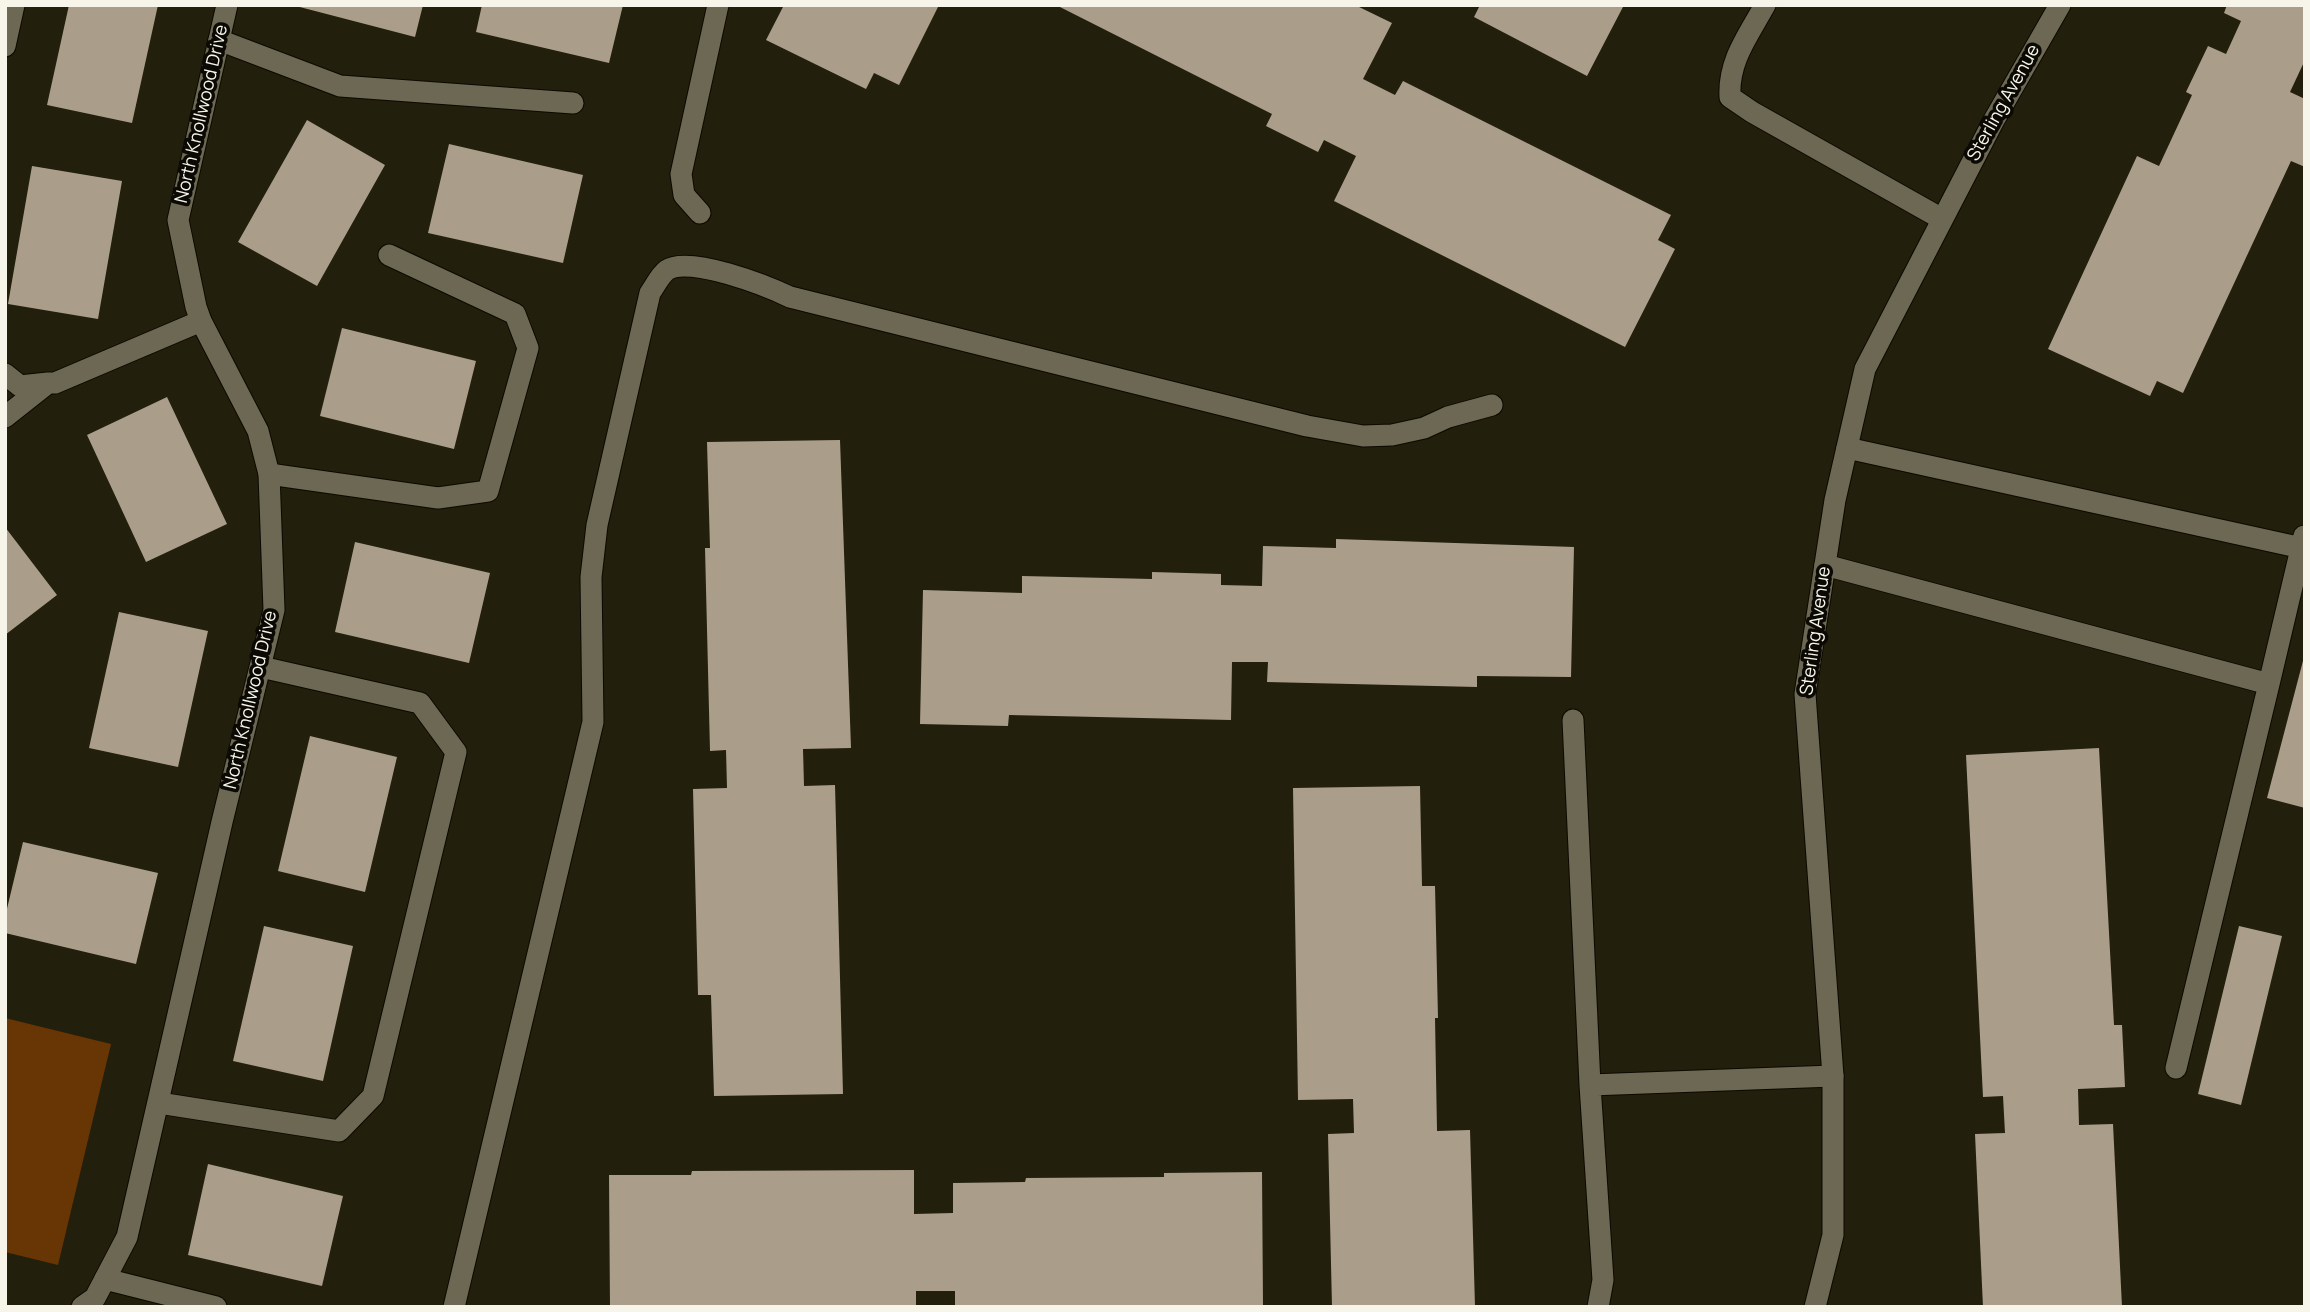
<!DOCTYPE html>
<style>
body{margin:0}
#map{position:relative;width:2310px;height:1312px;overflow:hidden;background:#231f0d;font-family:Manrope,sans-serif}
canvas{display:block}
.frame{position:absolute;inset:0;border:7px solid #f7f5ea;pointer-events:none}
</style>
<div id="map">
<canvas width="2310" height="1312"></canvas>
<div class="frame"></div>
</div>
<script>
const ctx = document.querySelector('canvas').getContext('2d');
ctx.lineJoin = 'round';
function paint(path, color) {
  ctx.fillStyle = color;
  ctx.fill(path, 'evenodd');
}
function stroke(path, color, width, dash) {
  ctx.strokeStyle = color;
  ctx.lineWidth = width;
  ctx.lineCap = dash ? 'butt' : 'round';
  ctx.setLineDash(dash || []);
  ctx.stroke(path);
}
function label(font, color, halo, rows, align = 'center') {
  ctx.font = font + ' Manrope,sans-serif';
  ctx.lineWidth = 7;
  ctx.setLineDash([]);
  ctx.textBaseline = 'middle';
  ctx.strokeStyle = halo;
  ctx.fillStyle = color;
  for (const [text, x, y, turn = 0] of rows) {
    ctx.save();
    ctx.translate(x, y);
    ctx.rotate((+turn || 0) * Math.PI / 180);
    ctx.textAlign = isNaN(turn) ? turn : align;
    if (halo) ctx.strokeText(text, 0, 0);
    ctx.fillText(text, 0, 0);
    ctx.restore();
  }
}
paint(new Path2D(`
 M5 1018 111 1044 58 1265 5 1252Z`), '#683504');
paint(new Path2D(`
 M69 5H158L132 123 47 105Z
 M292 5H423L415 37Z
 M482 5H623L609 63 476 32Z
 M784 5H939L899 85 874 73 866 89 766 40Z
 M1056 5H1355L1392 23 1363 79 1395 95 1403 81 1671 215 1658 240 1675 249 1625 347 1334 201 1356 156 1324 140 1318 152 1266 126 1272 114Z
 M1480 5H1624L1587 76 1474 17Z
 M2227 5H2305V60L2290 92 2305 99V167L2291 161 2183 393 2157 381 2150 396 2048 349 2137 156 2159 166 2192 95 2186 92 2208 46 2226 54 2241 21 2224 13Z
 M307 120 385 165 317 286 238 242Z
 M449 144 583 175 563 263 428 233Z
 M32 166 122 181 98 319 8 304Z
 M342 328 476 361 454 449 320 416Z
 M167 397 227 524 146 562 87 435Z
 M840 440 851 748 803 749 804 786 835 785 843 1094 714 1096 711 995H698L693 789 727 788 726 750 710 751 705 548H710L707 442Z
 M5 527 57 595 5 635Z
 M1336 539 1574 547 1571 677 1477 676V687L1267 682 1268 662H1232L1231 720 1009 715 1008 726 920 724 923 590 1022 593V576L1152 579V572L1221 574V585L1262 586 1263 546 1336 548Z
 M355 542 490 573 469 663 335 632Z
 M119 612 208 631 178 767 89 748Z
 M2304 657 2305 658V808L2267 798Z
 M310 736 397 757 365 892 278 871Z
 M2099 748 2114 1025H2122L2125 1087 2078 1089 2079 1125 2113 1124 2122 1307H1983L1975 1134 2005 1133 2003 1096 1983 1097 1966 755Z
 M1420 786 1422 886H1435L1438 1018H1435L1437 1131 1470 1130 1475 1307H1332L1328 1134 1354 1133 1353 1099 1298 1100 1293 788Z
 M23 842 158 873 136 964 5 933V917Z
 M264 926 353 946 323 1081 233 1061Z
 M2239 926 2282 936 2241 1105 2198 1094Z
 M208 1164 343 1196 322 1286 188 1255Z
 M914 1170V1214L953 1213V1183L1025 1182 1026 1178 1164 1177V1173L1262 1172 1263 1305 955 1307V1291H916V1307H610L609 1175H691L692 1171Z`), '#aa9e8a');
const lane = new Path2D(`
 M1765 5C1748 36 1728 61 1730 97L1752 112 1942 219
 M219 40 340 86 573 103
 M5 46 14 5
 M700 213 684 195 681 174 718 5
 M5 374 20 386 48 383
 M5 417 48 383H55L201 321
 M1847 448 2302 548
 M269 474 438 498 488 491 528 348 515 314 389 255
 M1825 565 2269 684 2176 1068
 M2269 684 2304 536
 M1573 720 1590 1085 1603 1280 1598 1307
 M1590 1085 1833 1076
 M159 1103 339 1131 373 1096 456 752 420 703 261 667
 M105 1279 216 1307
 M454 1307 593 722 591 577 597 525 650 293C655 286 660 275 667 270 689 255 767 286 790 297L1307 426 1363 436 1392 435 1424 428 1448 417 1492 405`);
const street = new Path2D(`
 M82 1307 95 1298 127 1237 222 822 274 610 269 474 258 431 201 321 196 307 178 220 227 5
 M1815 1307 1833 1235V1076L1805 694 1835 500 1865 369 1994 120 2060 5`);
stroke(lane, '#0c0900', 23);
stroke(street, '#0c0900', 23);
stroke(lane, '#6c6854', 21);
stroke(street, '#6c6854', 21);
label('18px', '#f7f5ea', '#0a0903', [
 ["Sterling Avenue",2004,103,-61],
 ["North Knollwood Drive",202,114,-77],
 ["Sterling Avenue",1816,631,-82],
 ["North Knollwood Drive",251,700,-77]
]);
</script>
